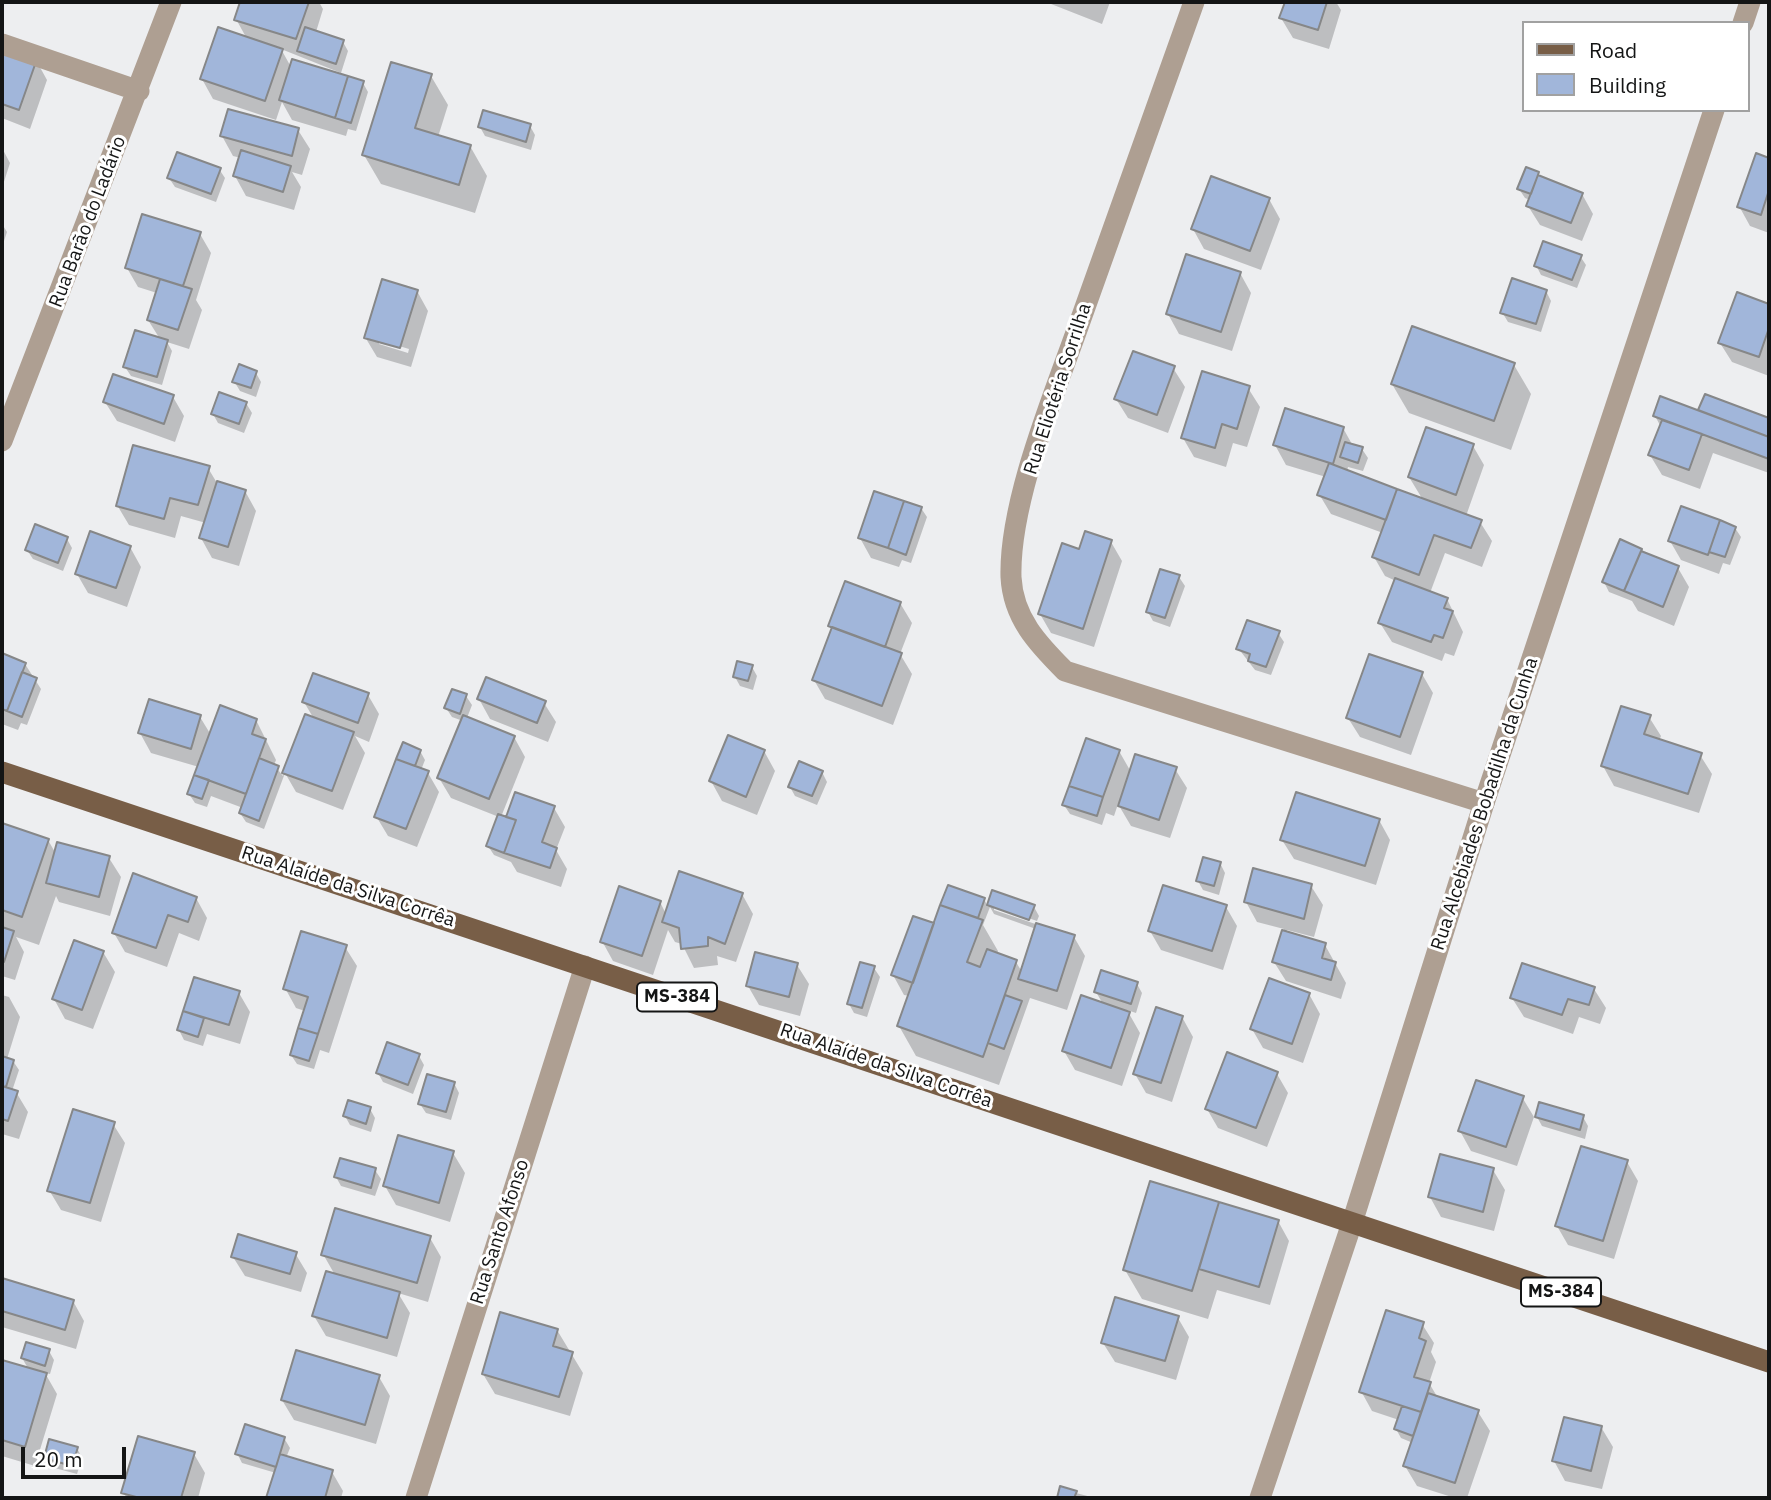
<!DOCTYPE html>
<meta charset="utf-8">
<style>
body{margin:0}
#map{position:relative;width:1771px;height:1500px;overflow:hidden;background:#edeef0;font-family:"IBM Plex Sans",sans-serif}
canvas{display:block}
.frame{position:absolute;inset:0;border:4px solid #141515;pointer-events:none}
.legend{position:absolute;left:1522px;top:21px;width:228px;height:91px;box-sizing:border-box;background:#fff;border:2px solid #a1a1a1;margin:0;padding:9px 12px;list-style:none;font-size:21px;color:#141515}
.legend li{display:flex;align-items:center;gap:14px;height:35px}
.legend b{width:35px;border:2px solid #a1a1a1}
.scale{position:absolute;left:21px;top:1447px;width:105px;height:32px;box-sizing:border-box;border:4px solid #141515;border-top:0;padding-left:9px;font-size:21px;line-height:24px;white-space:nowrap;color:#141515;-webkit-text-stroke:5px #fff;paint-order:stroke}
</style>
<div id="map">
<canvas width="1771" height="1500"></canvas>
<div class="frame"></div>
<ul class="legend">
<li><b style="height:9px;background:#785e47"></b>Road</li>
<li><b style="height:19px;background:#a1b6da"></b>Building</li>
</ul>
<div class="scale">20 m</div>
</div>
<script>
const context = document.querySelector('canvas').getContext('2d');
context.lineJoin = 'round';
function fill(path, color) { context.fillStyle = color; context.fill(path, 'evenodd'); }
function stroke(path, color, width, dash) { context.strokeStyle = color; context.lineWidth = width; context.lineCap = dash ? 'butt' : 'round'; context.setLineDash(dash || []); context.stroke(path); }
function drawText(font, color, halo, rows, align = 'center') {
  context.font = font + ' "IBM Plex Sans",sans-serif'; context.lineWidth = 6; context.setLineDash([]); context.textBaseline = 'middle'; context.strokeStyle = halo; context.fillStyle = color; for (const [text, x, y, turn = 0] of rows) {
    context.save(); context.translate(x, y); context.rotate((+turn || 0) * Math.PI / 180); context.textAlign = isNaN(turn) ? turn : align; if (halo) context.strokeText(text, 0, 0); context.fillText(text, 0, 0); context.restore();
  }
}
const shadow = new Path2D(`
 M 242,2 L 319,2 L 323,9 L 316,32 L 343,42 L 348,51 L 341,73 L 281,49 L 291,67 L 363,83 L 368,92 L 356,131 L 348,129 L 346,136 L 292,120 L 282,102 L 276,120 L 213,99 L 202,79 L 247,39 L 236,19 Z
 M 1046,2 L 1110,2 L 1102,24 Z
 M 1287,2 L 1336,2 L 1341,10 L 1329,49 L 1293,38 L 1281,18 Z
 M 2,48 L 36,60 L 47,80 L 30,129 L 2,118 Z
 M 431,76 L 448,105 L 438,137 L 470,146 L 487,176 L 475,213 L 381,184 L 364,155 Z
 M 530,126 L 535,135 L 531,150 L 485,136 L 480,127 Z
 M 298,130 L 310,149 L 302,175 L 292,172 L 301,187 L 294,210 L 246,196 L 235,176 L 241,158 L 233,156 L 222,136 Z
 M 2,148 L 10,163 L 2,188 Z
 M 1757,155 L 1769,160 L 1769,233 L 1750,226 L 1739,206 Z
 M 219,169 L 225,178 L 216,202 L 175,187 L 169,178 Z
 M 1538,174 L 1540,178 L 1582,194 L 1593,214 L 1582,241 L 1540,225 L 1528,206 L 1530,200 L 1525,198 L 1519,189 Z
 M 1269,199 L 1280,219 L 1261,270 L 1204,249 L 1193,229 Z
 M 2,224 L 7,232 L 2,247 Z
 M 200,234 L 211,253 L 196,300 L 202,310 L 189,349 L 167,342 L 172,351 L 162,385 L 131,376 L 125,367 L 160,339 L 148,320 L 157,293 L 138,287 L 127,268 Z
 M 1580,256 L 1586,265 L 1577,288 L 1541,275 L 1536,265 Z
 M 1240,273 L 1251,293 L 1232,351 L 1179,334 L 1168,314 Z
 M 417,291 L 428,311 L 411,367 L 377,357 L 365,337 ZM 379,340 L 409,349 L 408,353 L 379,344 Z
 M 1546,291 L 1551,301 L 1541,332 L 1508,322 L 1502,312 Z
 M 1738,294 L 1769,306 L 1769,376 L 1732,362 L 1720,343 Z
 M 1514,365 L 1531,394 L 1511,450 L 1409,413 L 1392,384 Z
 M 1173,368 L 1185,387 L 1168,433 L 1128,418 L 1116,399 Z
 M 256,373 L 261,382 L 256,397 L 240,391 L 234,381 Z
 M 1248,388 L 1260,407 L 1247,447 L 1233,443 L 1226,467 L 1194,457 L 1183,438 Z
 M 1706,396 L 1769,419 L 1769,473 L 1713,453 L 1700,489 L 1662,475 L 1650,455 L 1661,427 L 1655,416 L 1699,412 Z
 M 173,397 L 184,416 L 175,442 L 117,421 L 105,402 Z
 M 246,403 L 252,413 L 244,433 L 218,423 L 213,414 Z
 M 1343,428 L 1353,446 L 1362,449 L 1368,458 L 1363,471 L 1348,467 L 1347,472 L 1423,500 L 1409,477 L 1473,446 L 1484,465 L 1466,516 L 1480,522 L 1492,541 L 1482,567 L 1445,553 L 1430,593 L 1447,599 L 1463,632 L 1454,656 L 1445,653 L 1442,661 L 1392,642 L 1380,623 L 1396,581 L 1385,576 L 1374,557 L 1383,533 L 1331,514 L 1319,494 L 1326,477 L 1286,465 L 1275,445 Z
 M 208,468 L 217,483 L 245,491 L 256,511 L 239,566 L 212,558 L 201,538 L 206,523 L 181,516 L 175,538 L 129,525 L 117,505 Z
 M 921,508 L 927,517 L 911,563 L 902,560 L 899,567 L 871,558 L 860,538 Z
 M 1735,528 L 1741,537 L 1730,565 L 1723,563 L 1719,574 L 1681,560 L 1670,541 Z
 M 67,539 L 72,548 L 63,571 L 33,559 L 27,550 Z
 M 1111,542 L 1122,561 L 1094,647 L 1051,633 L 1040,614 L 1080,551 Z
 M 130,547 L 141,567 L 127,607 L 88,593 L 77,574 Z
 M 1678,568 L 1689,587 L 1674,626 L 1638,611 L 1632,601 L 1609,592 L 1604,582 Z
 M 1179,577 L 1185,586 L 1170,627 L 1153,621 L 1148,612 Z
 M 846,583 L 900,603 L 912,623 L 900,654 L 912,674 L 893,725 L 825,699 L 814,680 Z
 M 1278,633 L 1284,642 L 1271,675 L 1255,670 L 1238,648 Z
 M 2,655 L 25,664 L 41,689 L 27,725 L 21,723 L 18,730 L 2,724 Z
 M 752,667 L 757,676 L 753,690 L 740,686 L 735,677 Z
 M 1422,674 L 1433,693 L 1411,755 L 1360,737 L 1348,718 Z
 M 368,695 L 379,714 L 369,742 L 355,736 L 365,753 L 343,810 L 296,792 L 285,773 L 264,829 L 246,822 L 240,813 L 243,808 L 211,796 L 207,807 L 195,803 L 189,794 L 199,767 L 151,753 L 140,733 L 200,717 L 211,735 L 256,720 L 276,760 L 274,765 L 283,776 L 306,716 L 314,719 L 304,702 Z
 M 466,696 L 472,705 L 467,718 L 514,737 L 525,757 L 501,817 L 507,819 L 554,808 L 565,827 L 556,850 L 567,869 L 561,887 L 517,872 L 511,862 L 494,855 L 488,846 L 499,817 L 451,798 L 439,778 L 463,721 L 452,717 L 446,708 Z
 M 479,699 L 544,703 L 556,722 L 548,742 L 490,719 Z
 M 1649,717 L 1661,736 L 1659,741 L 1700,755 L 1712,774 L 1699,813 L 1614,786 L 1603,766 Z
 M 420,751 L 425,760 L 421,770 L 428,773 L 439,792 L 417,847 L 388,836 L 376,816 Z
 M 764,751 L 775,771 L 757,815 L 722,801 L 711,781 Z
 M 1119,751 L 1131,772 L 1175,769 L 1187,788 L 1170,838 L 1131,826 L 1118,804 L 1114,816 L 1106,813 L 1102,825 L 1070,814 L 1064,805 Z
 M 822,772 L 827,782 L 817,805 L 795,796 L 790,787 Z
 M 1379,820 L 1390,840 L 1376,885 L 1294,859 L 1282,840 Z
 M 2,825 L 48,840 L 56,854 L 109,858 L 121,877 L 110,916 L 59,902 L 56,896 L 39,945 L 16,937 L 24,952 L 15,980 L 2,976 Z
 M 1220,863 L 1225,873 L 1219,895 L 1203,890 L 1198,881 Z
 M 1311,886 L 1323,905 L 1314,937 L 1287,930 L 1286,933 L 1325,945 L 1346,983 L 1341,999 L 1286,981 L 1274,962 L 1284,929 L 1257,922 L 1246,902 Z
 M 993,892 L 1034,907 L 1039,916 L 1037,921 L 994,906 L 994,910 L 1074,937 L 1085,956 L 1067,1010 L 1030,998 L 999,1085 L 916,1056 L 899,1026 L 910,996 L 904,995 L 893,975 L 935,925 L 944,909 L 942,905 L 984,899 L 988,907 ZM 990,907 L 994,914 L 1036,929 L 1022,972 L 1016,962 L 997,955 L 998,951 L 983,925 Z
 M 742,894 L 753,914 L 736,962 L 717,956 L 718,965 L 694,968 L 682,944 L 675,942 L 668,930 L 653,975 L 613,961 L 602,941 L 660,902 L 666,914 Z
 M 196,898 L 207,918 L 199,941 L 179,933 L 167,967 L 125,952 L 114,933 Z
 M 1226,907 L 1237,926 L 1223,970 L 1161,950 L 1150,931 Z
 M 345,947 L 357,966 L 329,1053 L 320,1050 L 314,1069 L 297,1064 L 291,1055 L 305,1011 L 296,1008 L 285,988 Z
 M 103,952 L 115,972 L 93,1029 L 65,1019 L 54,999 Z
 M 797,965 L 809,984 L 800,1016 L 759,1005 L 748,986 Z
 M 874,968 L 880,977 L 867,1017 L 854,1013 L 849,1004 Z
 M 195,979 L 239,993 L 250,1012 L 240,1044 L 207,1034 L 203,1046 L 184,1040 L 179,1030 Z
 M 1137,984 L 1142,993 L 1136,1013 L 1127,1010 L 1140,1033 L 1122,1086 L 1075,1070 L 1064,1051 L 1103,1004 L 1096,992 Z
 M 1594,989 L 1606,1008 L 1600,1024 L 1579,1017 L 1573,1034 L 1524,1017 L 1512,998 Z
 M 1309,994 L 1320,1014 L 1303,1063 L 1263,1048 L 1252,1029 Z
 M 2,995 L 9,997 L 20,1017 L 7,1059 L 13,1061 L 19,1070 L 12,1091 L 16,1092 L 28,1112 L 19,1139 L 2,1134 Z
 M 1182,1017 L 1193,1037 L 1172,1102 L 1146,1093 L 1135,1074 Z
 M 419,1056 L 424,1065 L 413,1094 L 383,1082 L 378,1073 Z
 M 1277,1074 L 1288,1093 L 1267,1147 L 1218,1128 L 1207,1109 Z
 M 454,1083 L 459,1093 L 451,1120 L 426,1113 L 420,1104 Z
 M 1522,1097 L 1534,1117 L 1517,1166 L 1471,1151 L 1460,1131 Z
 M 370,1109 L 375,1118 L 371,1132 L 350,1125 L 345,1116 Z
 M 1537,1117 L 1583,1117 L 1588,1126 L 1585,1139 L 1542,1126 Z
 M 113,1124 L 125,1143 L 101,1222 L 61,1210 L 49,1190 Z
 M 453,1153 L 465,1173 L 450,1222 L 396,1205 L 385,1186 Z
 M 1627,1162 L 1638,1181 L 1614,1259 L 1568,1245 L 1557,1226 Z
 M 375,1170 L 381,1179 L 375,1196 L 341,1186 L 336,1177 Z
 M 1493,1170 L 1505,1190 L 1494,1231 L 1441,1217 L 1430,1197 Z
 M 1151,1183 L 1278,1221 L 1289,1241 L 1270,1305 L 1217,1290 L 1208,1319 L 1142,1299 L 1125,1270 Z
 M 430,1238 L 441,1257 L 428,1302 L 398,1293 L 410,1313 L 397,1357 L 326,1336 L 314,1316 L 335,1275 L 323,1254 Z
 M 295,1253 L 307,1273 L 301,1292 L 245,1276 L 233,1257 Z
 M 2,1280 L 73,1301 L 84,1321 L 76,1349 L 2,1327 Z
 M 1178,1318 L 1189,1337 L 1176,1380 L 1115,1362 L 1103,1343 Z
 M 1422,1324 L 1434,1343 L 1431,1352 L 1436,1362 L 1429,1383 L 1438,1398 L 1478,1412 L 1490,1431 L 1467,1498 L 1455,1498 L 1417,1486 L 1405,1466 L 1413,1443 L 1401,1438 L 1396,1429 L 1399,1420 L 1372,1411 L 1361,1391 Z
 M 557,1330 L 583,1373 L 570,1416 L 495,1394 L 483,1374 Z
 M 49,1351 L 54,1360 L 50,1374 L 45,1373 L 57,1394 L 35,1466 L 2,1456 L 2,1362 L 29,1370 L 22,1358 Z
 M 379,1377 L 390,1396 L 376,1444 L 294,1420 L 282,1400 Z
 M 1601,1427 L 1613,1447 L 1602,1489 L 1565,1481 L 1554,1461 Z
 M 284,1438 L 290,1448 L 286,1458 L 332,1472 L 343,1491 L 341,1498 L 268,1498 L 276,1473 L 242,1463 L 237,1453 Z
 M 77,1448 L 82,1458 L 77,1474 L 51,1467 L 45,1457 Z
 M 194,1454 L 205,1473 L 198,1498 L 127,1498 L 123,1492 Z
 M 1061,1489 L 1095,1498 L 1059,1498 Z`);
const building = new Path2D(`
 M 240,2 L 309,2 L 296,39 L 234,20 Z
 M 1285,2 L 1327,2 L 1318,30 L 1279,18 Z
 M 218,27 L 283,49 L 265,101 L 200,79 Z
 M 305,27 L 344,40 L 336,64 L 297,51 Z
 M 2,46 L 37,59 L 19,110 L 2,104 Z
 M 292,59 L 348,76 L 335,118 L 279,100 Z
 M 391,62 L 432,74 L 415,128 L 471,145 L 459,185 L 362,155 Z
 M 348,76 L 364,81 L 351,123 L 335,118 Z
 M 228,109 L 299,128 L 292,156 L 220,136 Z
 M 483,110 L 531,124 L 526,142 L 478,127 Z
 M 241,150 L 291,166 L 283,192 L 233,176 Z
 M 177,152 L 221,168 L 211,194 L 167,178 Z
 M 1756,153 L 1769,158 L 1769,190 L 1761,215 L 1737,207 Z
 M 1526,167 L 1539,172 L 1531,194 L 1517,189 Z
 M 1538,175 L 1583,193 L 1571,223 L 1526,206 Z
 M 1211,176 L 1270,198 L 1250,251 L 1191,229 Z
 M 142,214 L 201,232 L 183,286 L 125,268 Z
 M 1543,241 L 1582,255 L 1572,280 L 1534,266 Z
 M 1186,254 L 1241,272 L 1221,332 L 1166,314 Z
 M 1512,278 L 1547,290 L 1536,324 L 1500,313 Z
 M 160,279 L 192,289 L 178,330 L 147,320 Z
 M 382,279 L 418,290 L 400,348 L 364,338 Z
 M 1737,292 L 1769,304 L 1769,328 L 1759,357 L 1718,343 Z
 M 1412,326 L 1515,363 L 1494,421 L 1391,384 Z
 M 135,330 L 168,340 L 157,377 L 123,367 Z
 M 1133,351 L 1175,366 L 1157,415 L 1114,399 Z
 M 239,364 L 257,371 L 251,388 L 232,382 Z
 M 1202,371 L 1250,386 L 1237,429 L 1222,424 L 1215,448 L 1181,438 Z
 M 113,374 L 174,395 L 164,424 L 103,402 Z
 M 219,392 L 247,402 L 239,424 L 211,414 Z
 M 1705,394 L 1769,418 L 1769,437 L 1698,410 Z
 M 1660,396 L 1769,437 L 1769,459 L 1653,416 Z
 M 1285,408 L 1344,427 L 1333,464 L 1273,445 Z
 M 1662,420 L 1702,434 L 1689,470 L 1648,455 Z
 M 1426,427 L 1474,444 L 1456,495 L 1408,477 Z
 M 1345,442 L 1363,447 L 1358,463 L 1340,457 Z
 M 133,445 L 210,466 L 198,505 L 170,498 L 164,519 L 116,506 Z
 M 1329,463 L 1397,489 L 1386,520 L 1317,495 Z
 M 217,481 L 246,490 L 228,547 L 199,538 Z
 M 1397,489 L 1482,520 L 1471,548 L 1434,535 L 1419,575 L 1372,557 Z
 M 874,491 L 904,501 L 888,548 L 858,538 Z
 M 904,501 L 922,507 L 906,555 L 888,548 Z
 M 1681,506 L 1720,520 L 1708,555 L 1668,541 Z
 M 1720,520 L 1736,527 L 1725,557 L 1709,552 Z
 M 35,524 L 68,537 L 58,563 L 25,550 Z
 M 90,531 L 131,546 L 116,588 L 75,574 Z
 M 1085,531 L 1112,540 L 1083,629 L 1038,614 L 1062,543 L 1079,549 Z
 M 1620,539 L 1642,549 L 1624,591 L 1602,582 Z
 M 1641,551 L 1679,566 L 1663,607 L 1624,591 Z
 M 1160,569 L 1180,575 L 1165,618 L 1146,612 Z
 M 1395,578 L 1448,598 L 1444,608 L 1453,611 L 1443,638 L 1434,635 L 1431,642 L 1378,623 Z
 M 845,581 L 901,602 L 885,647 L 828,626 Z
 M 1247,620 L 1280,631 L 1266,667 L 1248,661 L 1250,654 L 1236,649 Z
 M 832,627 L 902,653 L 882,706 L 812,680 Z
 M 2,653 L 26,663 L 7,711 L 2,709 Z
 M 1369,654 L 1423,672 L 1400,737 L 1346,718 Z
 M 737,661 L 753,665 L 748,681 L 733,677 Z
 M 22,672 L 37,678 L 22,717 L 7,711 Z
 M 313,673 L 369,693 L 358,723 L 302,702 Z
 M 486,677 L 546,701 L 537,723 L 477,699 Z
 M 452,689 L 467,694 L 460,714 L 444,708 Z
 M 149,699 L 201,715 L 191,749 L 138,733 Z
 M 220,705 L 257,719 L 252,734 L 266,739 L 246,794 L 194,775 Z
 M 1621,706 L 1651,715 L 1644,734 L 1702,753 L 1688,794 L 1601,766 Z
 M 305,714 L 354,732 L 332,791 L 282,773 Z
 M 463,715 L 515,736 L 489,799 L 437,778 Z
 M 728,735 L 765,750 L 746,797 L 709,781 Z
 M 1086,738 L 1120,750 L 1103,797 L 1069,786 Z
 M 403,742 L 421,750 L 415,766 L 396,759 Z
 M 1135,754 L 1177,767 L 1159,820 L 1118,806 Z
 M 259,758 L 279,766 L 259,821 L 239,813 Z
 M 396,759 L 429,771 L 406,829 L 374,817 Z
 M 799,761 L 823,771 L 812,796 L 788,787 Z
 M 194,775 L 209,780 L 202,799 L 187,794 Z
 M 1069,786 L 1103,797 L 1097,816 L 1062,805 Z
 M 515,792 L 555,806 L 542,842 L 557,848 L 550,868 L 504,853 L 516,820 L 506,817 Z
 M 1296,792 L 1380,819 L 1365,866 L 1280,840 Z
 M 498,814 L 516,820 L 504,853 L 486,846 Z
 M 2,823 L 49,839 L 22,917 L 2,910 Z
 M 57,842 L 110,856 L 99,897 L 46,883 Z
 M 1203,857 L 1221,862 L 1214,886 L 1196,881 Z
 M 1253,868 L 1312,884 L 1304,919 L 1244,902 Z
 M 679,871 L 743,893 L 725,944 L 708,937 L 708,946 L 681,949 L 679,928 L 662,922 Z
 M 133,873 L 197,897 L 188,922 L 168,915 L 156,948 L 112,933 Z
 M 948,885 L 985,898 L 978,918 L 940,905 Z
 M 1163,885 L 1227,905 L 1212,951 L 1148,931 Z
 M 619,886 L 661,901 L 642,956 L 600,942 Z
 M 992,890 L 1035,905 L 1029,920 L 987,905 Z
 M 940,905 L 983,920 L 967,962 L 980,967 L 987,949 L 1017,960 L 983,1057 L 897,1026 Z
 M 913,916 L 934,923 L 913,983 L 891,975 Z
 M 1036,923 L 1075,935 L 1057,991 L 1018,979 Z
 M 2,927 L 14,931 L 4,962 L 2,961 Z
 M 1282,930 L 1326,943 L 1322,958 L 1336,962 L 1331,980 L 1272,962 Z
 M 301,931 L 347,945 L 318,1034 L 298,1028 L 308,997 L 283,989 Z
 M 74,940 L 104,951 L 82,1010 L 52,999 Z
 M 755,952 L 798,963 L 789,997 L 746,986 Z
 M 860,962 L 875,966 L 862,1008 L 847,1004 Z
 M 1522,963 L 1595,987 L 1589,1005 L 1568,999 L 1562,1015 L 1510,998 Z
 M 1101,970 L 1138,982 L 1131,1004 L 1094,992 Z
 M 194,977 L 240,991 L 229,1025 L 183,1011 Z
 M 1269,978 L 1310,993 L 1292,1044 L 1250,1029 Z
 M 1005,995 L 1022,1001 L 1004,1049 L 988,1043 Z
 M 1081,995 L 1130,1012 L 1111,1068 L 1062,1051 Z
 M 1156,1007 L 1183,1016 L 1161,1083 L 1133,1074 Z
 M 183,1011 L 204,1018 L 198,1037 L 177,1030 Z
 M 298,1028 L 318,1034 L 309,1061 L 290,1055 Z
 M 387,1042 L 420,1054 L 408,1085 L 376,1073 Z
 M 1227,1052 L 1278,1072 L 1256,1128 L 1205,1109 Z
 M 2,1056 L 14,1060 L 6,1087 L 2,1086 Z
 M 427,1074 L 455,1082 L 446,1112 L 418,1104 Z
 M 1476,1080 L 1524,1096 L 1506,1147 L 1458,1131 Z
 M 2,1086 L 18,1091 L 8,1121 L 2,1119 Z
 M 348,1100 L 371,1107 L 366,1124 L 343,1116 Z
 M 1539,1102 L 1584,1115 L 1580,1130 L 1535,1117 Z
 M 73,1109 L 115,1122 L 90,1203 L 47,1191 Z
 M 398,1135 L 454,1151 L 439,1203 L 383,1186 Z
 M 1581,1146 L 1628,1160 L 1603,1241 L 1555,1226 Z
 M 1440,1154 L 1494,1168 L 1483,1212 L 1428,1197 Z
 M 340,1158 L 376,1168 L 371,1188 L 334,1177 Z
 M 1150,1181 L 1219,1202 L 1192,1291 L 1123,1270 Z
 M 1219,1202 L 1279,1220 L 1259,1287 L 1199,1269 Z
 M 335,1208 L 431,1236 L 417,1283 L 321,1255 Z
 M 238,1234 L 297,1252 L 290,1274 L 231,1257 Z
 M 326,1271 L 400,1292 L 387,1338 L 312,1316 Z
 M 2,1278 L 74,1300 L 65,1330 L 2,1311 Z
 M 1115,1297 L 1179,1316 L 1165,1361 L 1101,1343 Z
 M 1386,1310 L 1424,1322 L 1419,1338 L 1426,1341 L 1414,1377 L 1431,1382 L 1421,1412 L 1359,1392 Z
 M 500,1312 L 558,1329 L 553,1346 L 573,1352 L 559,1397 L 482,1374 Z
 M 26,1342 L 50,1349 L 45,1366 L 21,1358 Z
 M 296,1350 L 380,1375 L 365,1425 L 281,1400 Z
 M 2,1360 L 47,1373 L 25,1447 L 2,1440 Z
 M 1428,1393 L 1479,1410 L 1455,1483 L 1403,1466 Z
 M 1402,1406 L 1421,1412 L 1413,1436 L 1394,1429 Z
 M 1564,1417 L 1602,1426 L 1591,1471 L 1552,1461 Z
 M 245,1424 L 285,1437 L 276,1467 L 235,1454 Z
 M 138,1436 L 195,1452 L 181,1498 L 140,1498 L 121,1493 Z
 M 49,1439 L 78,1447 L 72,1466 L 44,1458 Z
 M 280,1454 L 333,1470 L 325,1498 L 266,1498 Z
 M 1060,1486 L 1077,1491 L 1074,1498 L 1057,1498 Z`);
const minor = new Path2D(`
 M 1194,2 C 1156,110 1117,218 1078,327 C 1053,397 1009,503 1011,577 C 1013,618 1038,644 1065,671 L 1484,803
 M 2,44 L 139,91
 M 2,441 L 171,2
 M 416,1498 L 585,966`);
const tertiary = new Path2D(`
 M 1743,23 L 1750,2
 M 1260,1498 L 1352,1223 L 1484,803 L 1714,110`);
const primary = new Path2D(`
 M 2,772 L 1769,1362`);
const shields = [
 [677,997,80],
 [1561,1292,80]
];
const shieldNames = [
 ["MS-384",677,997],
 ["MS-384",1561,1292]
];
const streetNames = [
 ["Rua Barão do Ladário",88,222,-69],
 ["Rua Eliotéria Sorrilha",1058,389,-72],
 ["Rua Alcebiades Bobadilha da Cunha",1485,804,-72],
 ["Rua Alaíde da Silva Corrêa",348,887,18],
 ["Rua Alaíde da Silva Corrêa",886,1066,19],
 ["Rua Santo Afonso",500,1232,-72]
];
fill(shadow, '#0003');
fill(building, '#a1b6da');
stroke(building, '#868788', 2);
stroke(minor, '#ae9f92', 21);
stroke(tertiary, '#ae9f92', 21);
stroke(primary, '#785e47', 21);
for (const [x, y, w] of shields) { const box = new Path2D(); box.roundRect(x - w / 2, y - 14.5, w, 29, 5); context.fillStyle = '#fff'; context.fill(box); stroke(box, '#141515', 2); }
drawText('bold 18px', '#141515', null, shieldNames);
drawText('19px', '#141515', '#fff', streetNames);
</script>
